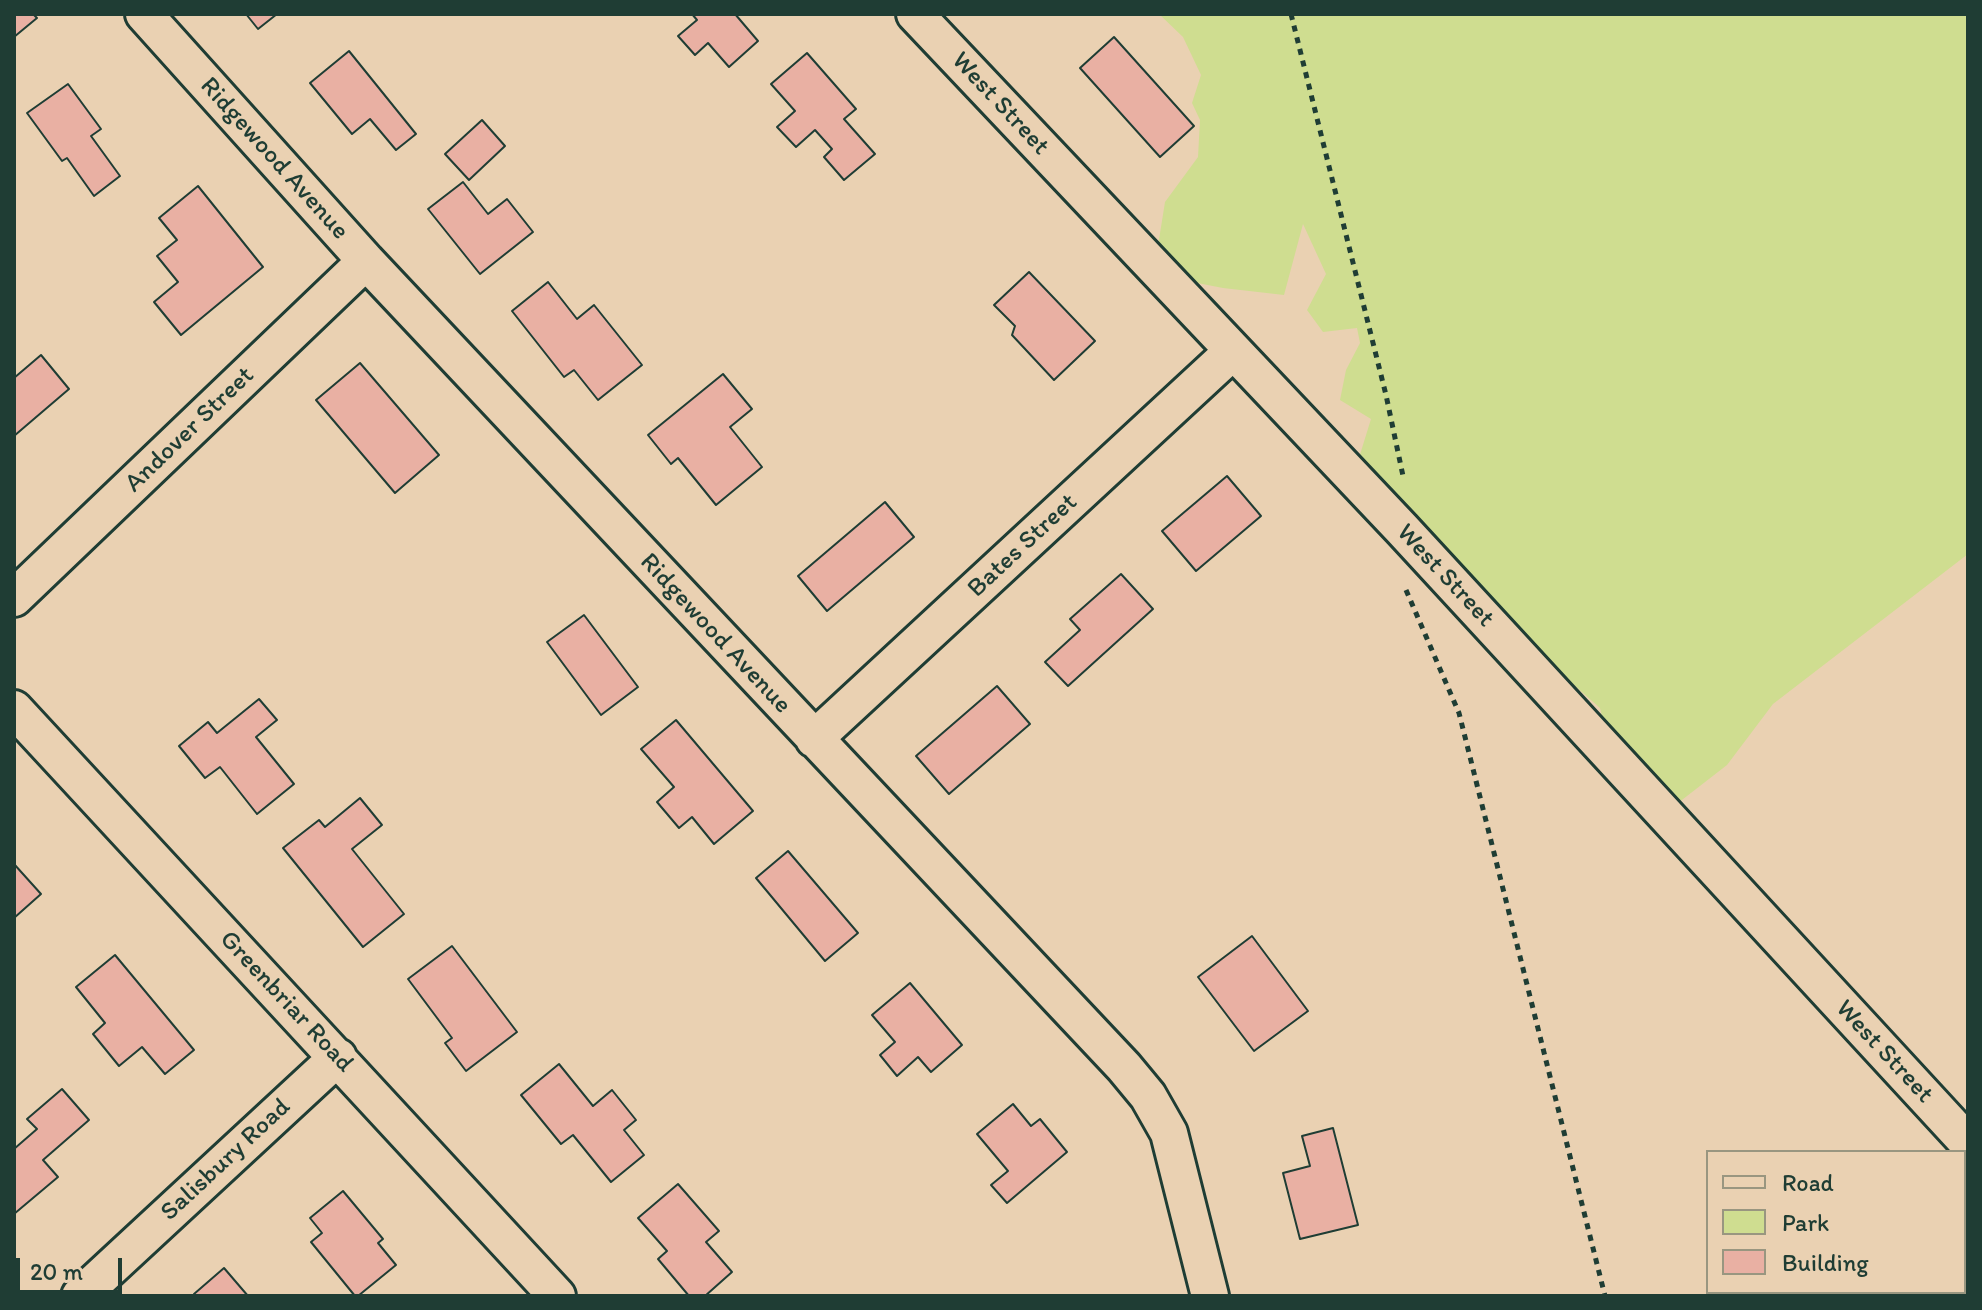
<!DOCTYPE html>
<style>
body{margin:0}
#map{position:relative;width:1982px;height:1310px;overflow:hidden;background:#ead1b2;font-family:Itim,sans-serif}
canvas{display:block}
.frame{position:absolute;inset:0;border:16px solid #1f3d34;pointer-events:none}
.legend{position:absolute;left:1706px;top:1150px;width:260px;height:144px;box-sizing:border-box;background:#ead1b2;border:2px solid #999680;margin:0;padding:10px 14px;list-style:none;font-size:24px;color:#1f3d34}
.legend li{display:flex;align-items:center;gap:16px;height:40px}
.legend b{width:40px;border:2px solid #999680}
.scale{position:absolute;left:16px;top:1258px;width:106px;height:36px;box-sizing:border-box;border:4px solid #1f3d34;border-top:0;padding-left:10px;font-size:24px;line-height:28px;white-space:nowrap;color:#1f3d34;-webkit-text-stroke:6px #ead1b2;paint-order:stroke}
</style>
<div id="map">
<canvas width="1982" height="1310"></canvas>
<div class="frame"></div>
<ul class="legend">
<li><b style="height:10px;background:#ead1b2"></b>Road</li>
<li><b style="height:22px;background:#cfdd90"></b>Park</li>
<li><b style="height:22px;background:#e9b0a3"></b>Building</li>
</ul>
<div class="scale">20 m</div>
</div>
<script>
const context = document.querySelector('canvas').getContext('2d');
context.lineJoin = 'round';
function fill(path, color) { context.fillStyle = color; context.fill(path, 'evenodd'); }
function stroke(path, color, width, dash) { context.strokeStyle = color; context.lineWidth = width; context.lineCap = dash ? 'butt' : 'round'; context.setLineDash(dash || []); context.stroke(path); }
function drawText(font, color, halo, rows, align = 'center') {
  context.font = font + ' Itim,sans-serif'; context.lineWidth = 7; context.setLineDash([]); context.textBaseline = 'middle'; context.strokeStyle = halo; context.fillStyle = color; for (const [text, x, y, turn = 0] of rows) {
    context.save(); context.translate(x, y); context.rotate((+turn || 0) * Math.PI / 180); context.textAlign = isNaN(turn) ? turn : align; if (halo) context.strokeText(text, 0, 0); context.fillText(text, 0, 0); context.restore();
  }
}
const green = new Path2D(`
 M 1159,14 L 1968,14 L 1968,554 L 1773,704 L 1727,765 L 1678,803 L 1607,738 L 1600,708 L 1498,618 L 1358,461 L 1371,419 L 1340,400 L 1346,370 L 1360,343 L 1357,328 L 1323,332 L 1307,310 L 1326,274 L 1303,224 L 1284,295 L 1223,288 L 1182,280 L 1157,252 L 1165,202 L 1198,157 L 1200,120 L 1192,103 L 1201,75 L 1183,37 Z`);
const building = new Path2D(`
 M 14,14 L 33,14 L 37,18 L 14,37 Z
 M 246,14 L 277,14 L 258,29 Z
 M 692,14 L 735,14 L 758,41 L 729,67 L 708,43 L 695,55 L 678,36 L 697,20 Z
 M 1114,37 L 1194,126 L 1160,157 L 1080,68 Z
 M 349,51 L 416,134 L 396,150 L 370,119 L 352,134 L 310,83 Z
 M 807,53 L 856,109 L 844,119 L 875,154 L 844,180 L 824,157 L 832,149 L 815,130 L 796,147 L 777,127 L 795,111 L 771,84 Z
 M 68,84 L 101,129 L 91,136 L 120,176 L 94,196 L 67,158 L 62,161 L 27,113 Z
 M 482,120 L 505,146 L 469,180 L 445,154 Z
 M 463,182 L 488,214 L 507,199 L 533,232 L 480,274 L 428,209 Z
 M 198,186 L 263,267 L 181,335 L 154,302 L 178,282 L 157,256 L 177,240 L 159,218 Z
 M 1029,272 L 1095,341 L 1054,380 L 1012,335 L 1015,326 L 994,305 Z
 M 548,282 L 577,319 L 594,305 L 642,365 L 598,400 L 574,370 L 564,377 L 512,311 Z
 M 41,355 L 69,389 L 14,436 L 14,378 Z
 M 360,363 L 439,455 L 395,493 L 316,400 Z
 M 723,374 L 752,409 L 730,427 L 762,467 L 716,505 L 678,458 L 671,464 L 648,435 Z
 M 1227,476 L 1261,516 L 1196,571 L 1162,531 Z
 M 885,502 L 914,537 L 827,611 L 798,576 Z
 M 1121,574 L 1153,609 L 1068,686 L 1045,662 L 1080,630 L 1070,619 Z
 M 584,615 L 638,687 L 601,715 L 547,642 Z
 M 997,686 L 1030,724 L 949,794 L 916,756 Z
 M 259,699 L 277,720 L 256,737 L 294,784 L 257,814 L 220,767 L 205,778 L 179,746 L 208,722 L 217,733 Z
 M 676,720 L 753,811 L 714,844 L 692,817 L 679,828 L 657,802 L 674,787 L 641,749 Z
 M 360,798 L 382,825 L 352,849 L 404,914 L 363,947 L 283,848 L 319,820 L 325,827 Z
 M 788,851 L 858,933 L 825,961 L 756,878 Z
 M 14,864 L 41,894 L 14,918 Z
 M 1252,936 L 1308,1011 L 1254,1051 L 1198,977 Z
 M 452,946 L 517,1032 L 466,1071 L 445,1043 L 452,1038 L 408,979 Z
 M 115,955 L 194,1050 L 165,1074 L 142,1047 L 119,1066 L 93,1034 L 105,1023 L 76,987 Z
 M 910,983 L 962,1045 L 931,1072 L 918,1057 L 897,1076 L 880,1055 L 895,1042 L 872,1015 Z
 M 559,1064 L 593,1106 L 612,1090 L 636,1120 L 624,1130 L 644,1155 L 611,1182 L 573,1135 L 561,1144 L 521,1095 Z
 M 62,1089 L 89,1120 L 43,1160 L 58,1177 L 14,1214 L 14,1149 L 37,1129 L 27,1119 Z
 M 1013,1104 L 1031,1126 L 1040,1119 L 1067,1152 L 1007,1203 L 991,1185 L 1008,1171 L 977,1134 Z
 M 1333,1128 L 1358,1225 L 1300,1239 L 1283,1173 L 1310,1166 L 1302,1136 Z
 M 678,1184 L 719,1231 L 706,1242 L 732,1272 L 705,1296 L 689,1296 L 658,1259 L 667,1251 L 638,1218 Z
 M 343,1191 L 383,1239 L 378,1243 L 396,1265 L 358,1296 L 355,1296 L 311,1242 L 322,1233 L 310,1218 Z
 M 224,1268 L 248,1296 L 196,1296 L 194,1294 Z`);
const path = new Path2D(`
 M 1291,14 L 1386,395 L 1403,476
 M 1406,590 L 1459,713 L 1605,1296`);
const minor = new Path2D(`
 M 144,14 L 366,261 L 1124,1067 L 1148,1096 L 1169,1133 L 1210,1296
 M 915,14 L 1402,529 L 1968,1143
 M 14,598 L 366,261
 M 14,709 L 557,1296
 M 814,739 L 1232,352
 M 80,1296 L 338,1057`);
const streetNames = [
 ["West Street",1000,104,47],
 ["Ridgewood Avenue",274,159,48],
 ["Andover Street",190,430,-44],
 ["Bates Street",1023,546,-43],
 ["West Street",1445,576,47],
 ["Ridgewood Avenue",715,634,47],
 ["Greenbriar Road",286,1002,47],
 ["West Street",1884,1052,47],
 ["Salisbury Road",226,1160,-43]
];
fill(green, '#cfdd90');
fill(building, '#e9b0a3');
stroke(building, '#1f3d34', 2);
stroke(minor, '#1f3d34', 42);
stroke(path, '#1f3d34', 5, [6, 6]);
stroke(minor, '#ead1b2', 36);
drawText('26px', '#1f3d34', '#ead1b2', streetNames);
</script>
